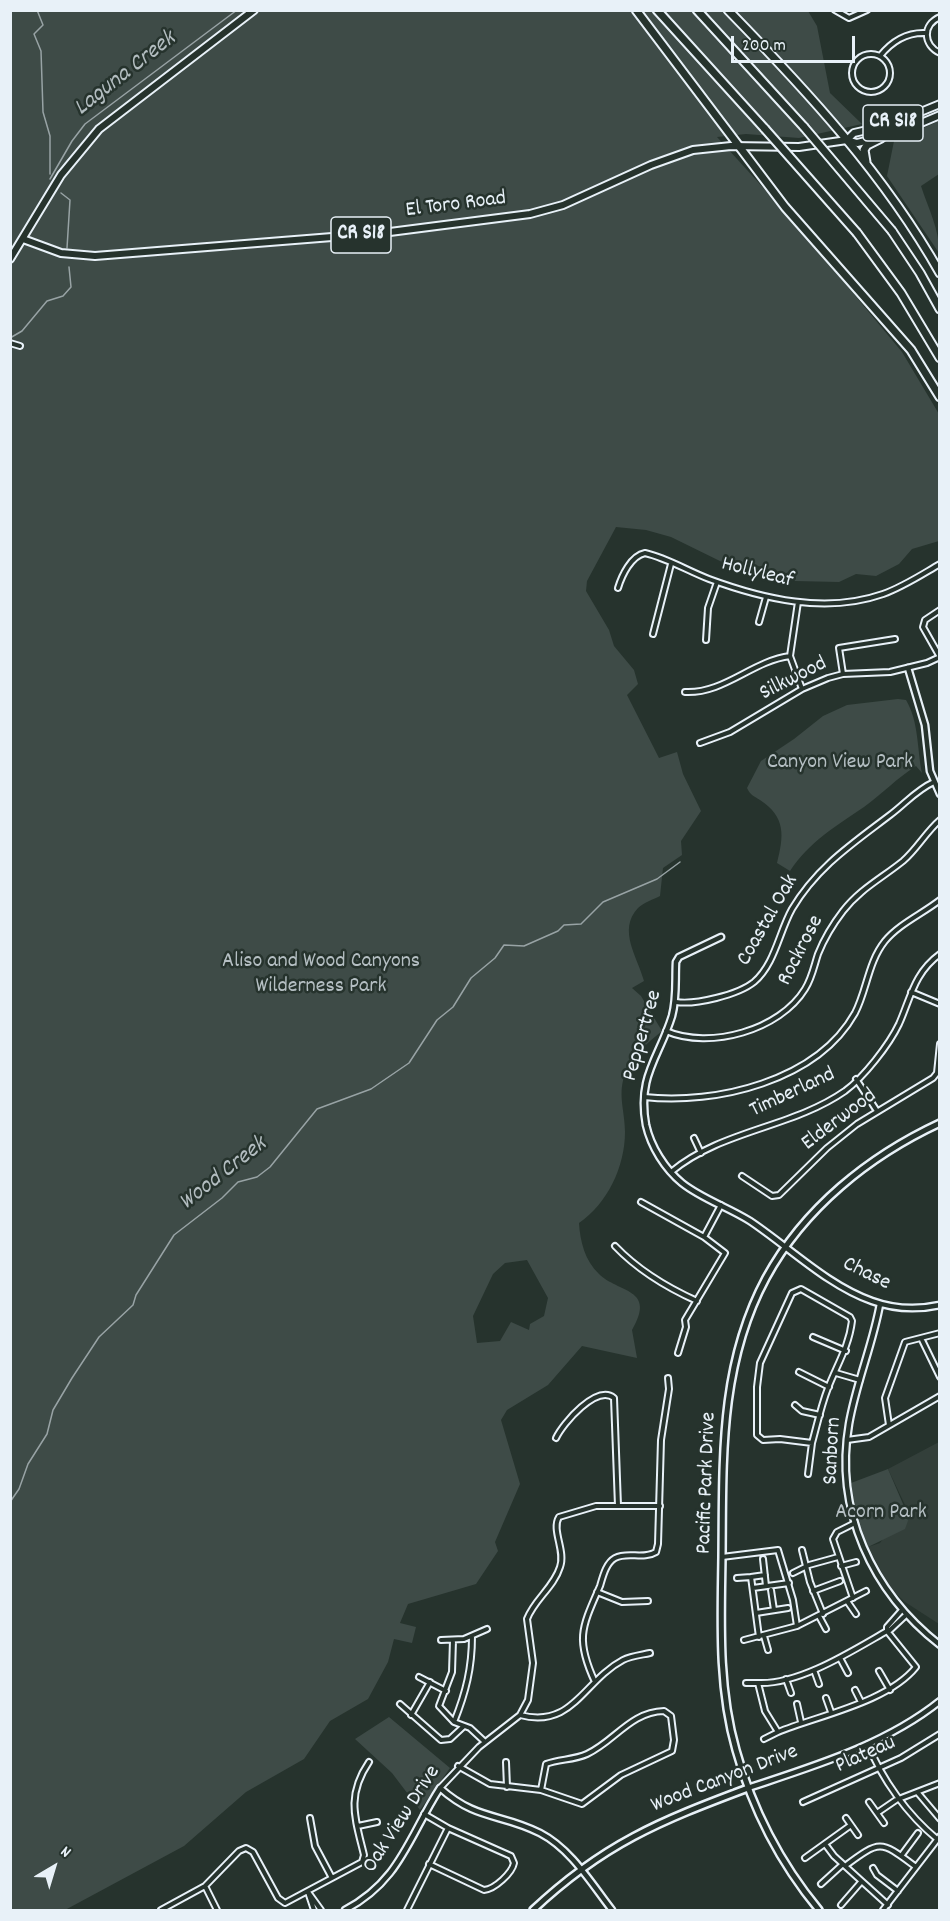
<!DOCTYPE html>
<style>
body{margin:0}
#map{position:relative;width:950px;height:1921px;overflow:hidden;background:#26332d;font-family:Dekko,sans-serif}
canvas{display:block}
.frame{position:absolute;inset:0;border:12px solid #e8f1f8;pointer-events:none}
.north{position:absolute;left:24px;top:1837px;width:60px;height:60px;-webkit-text-stroke:4px #26332d;paint-order:stroke;rotate:38deg;font-size:16px;font-weight:700;line-height:24px;text-align:center;color:#e8f1f8}
.north::after{content:'';display:block;margin:auto;width:21px;height:27px;background:#e8f1f8;clip-path:polygon(50% 0,100% 100%,50% 72%,0 100%)}
.scale{position:absolute;left:731px;top:36px;width:124px;height:27px;box-sizing:border-box;border:3px solid #e8f1f8;border-top:0;padding-left:8px;font-size:18px;line-height:21px;white-space:nowrap;color:#e8f1f8;-webkit-text-stroke:4px #26332d;paint-order:stroke}
</style>
<div id="map">
<canvas width="950" height="1921"></canvas>
<div class="frame"></div>
<div class="north">N</div>
<div class="scale">200 m</div>
</div>
<script>
const context = document.querySelector('canvas').getContext('2d');
context.lineJoin = 'round';
function fill(path, color) { context.fillStyle = color; context.fill(path, 'evenodd'); }
function stroke(path, color, width, dash) { context.strokeStyle = color; context.lineWidth = width; context.lineCap = dash ? 'butt' : 'round'; context.setLineDash(dash || []); context.stroke(path); }
function drawText(font, color, halo, rows, align = 'center') {
  context.font = font + ' Dekko,sans-serif'; context.lineWidth = 5; context.setLineDash([]); context.textBaseline = 'middle'; context.strokeStyle = halo; context.fillStyle = color; for (const [text, x, y, turn = 0] of rows) {
    context.save(); context.translate(x, y); context.rotate((+turn || 0) * Math.PI / 180); context.textAlign = isNaN(turn) ? turn : align; if (halo) context.strokeText(text, 0, 0); context.fillText(text, 0, 0); context.restore();
  }
}
const built = new Path2D(`
 M 939,1442 L 939,1624 L 905,1602 L 890,1588 L 868,1547 L 880,1543 L 906,1507 L 888,1469 Z`);
const green = new Path2D(`
 M 11,11 L 808,11 L 817,26 L 830,93 L 862,124 L 799,138 L 746,134 L 717,137 L 789,216 L 902,352 L 936,409 L 940,416 L 939,541 L 912,549 L 899,564 L 876,576 L 856,574 L 839,582 L 795,581 L 788,573 L 783,574 L 752,564 L 748,567 L 724,563 L 671,537 L 646,530 L 616,527 L 587,581 L 586,591 L 609,630 L 614,646 L 634,670 L 638,684 L 627,695 L 659,758 L 677,752 L 683,774 L 701,811 L 681,841 L 682,855 L 663,868 L 660,896 C 654,899 643,903 638,908 C 617,930 638,958 644,981 L 632,988 L 641,996 L 662,1031 C 646,1044 631,1057 624,1077 C 618,1096 625,1112 625,1132 C 625,1167 607,1204 579,1223 C 580,1241 585,1261 599,1274 C 618,1293 657,1288 632,1330 L 637,1358 L 582,1346 L 548,1385 L 507,1410 L 501,1420 L 520,1484 L 495,1542 L 498,1551 L 476,1584 L 408,1604 L 400,1623 L 416,1627 L 412,1643 L 394,1639 L 388,1662 L 368,1699 L 330,1721 L 304,1759 L 246,1792 L 184,1846 L 65,1910 L 11,1910 ZM 527,1260 L 548,1298 L 544,1316 L 530,1324 L 529,1330 L 511,1322 L 500,1341 L 477,1343 L 473,1316 L 493,1274 L 505,1263 Z
 M 939,121 L 939,174 L 921,186 C 928,208 940,230 939,253 L 887,176 L 894,141 Z
 M 898,699 L 906,700 C 919,722 917,749 922,773 L 916,766 C 897,778 882,794 864,807 C 836,826 809,842 790,871 L 777,863 C 784,836 786,817 760,800 C 754,796 751,796 747,788 L 761,761 L 794,739 L 823,716 L 847,705 Z
 M 888,1469 L 909,1518 L 905,1529 L 868,1547 L 857,1518 L 851,1483 Z
 M 389,1717 L 450,1768 L 420,1810 L 392,1773 L 355,1739 Z`);
const stream = new Path2D(`
 M 37,10 L 43,25 L 34,34 L 41,51 L 43,112 L 50,136 L 50,174
 M 50,179 L 72,141 L 85,124 L 237,10
 M 61,193 L 70,200 L 67,248
 M 10,338 L 22,331 L 47,301 L 63,296 L 71,287 L 69,267
 M 10,1502 L 19,1489 L 28,1464 L 47,1434 L 53,1410 L 72,1378 L 99,1337 L 133,1305 L 136,1295 L 174,1235 L 222,1198 L 238,1182 L 257,1177 L 270,1167 L 317,1109 L 371,1089 L 409,1063 L 437,1020 L 453,1007 L 471,978 L 495,958 L 504,945 L 524,946 L 558,931 L 564,925 L 581,924 L 603,902 L 657,879 L 680,862`);
const minor = new Path2D(`
 M 835,10 L 849,18 L 867,10
 M 940,17 C 922,25 923,45 940,53
 M852 73a19 19 0 1 1 38 0a19 19 0 1 1-38 0Z
 M 880,56 C 892,41 907,32 926,33
 M 10,343 L 20,346
 M 618,588 C 622,575 631,556 645,553 C 667,558 688,571 709,579 C 763,599 826,614 883,594 C 903,587 921,575 940,564
 M 798,602 L 790,656 L 802,689
 M 940,610 L 925,620 L 923,627 L 940,657
 M 759,622 L 766,597
 M 653,634 L 671,564
 M 706,640 L 708,608 L 717,582
 M 843,674 L 839,648 L 895,639
 M 685,692 C 724,694 752,661 790,656
 M 700,743 L 730,732 L 802,689 L 828,678 L 843,674 L 890,672 L 927,663 L 940,657
 M 911,992 L 940,1004
 M 676,1002 C 695,1005 738,995 754,982 C 775,964 779,932 792,909 C 817,867 852,844 890,815 C 905,804 916,790 934,782
 M 666,1031 C 710,1050 780,1030 805,989 C 812,978 814,966 818,954 C 824,939 833,924 843,911 C 860,889 882,878 903,861 C 917,849 926,832 940,820
 M 856,1079 L 877,1111
 M 644,1097 C 716,1105 817,1081 855,1013 C 867,990 868,962 885,941 C 899,924 922,914 940,900
 M 694,1138 L 701,1153
 M 671,1172 C 721,1130 792,1128 845,1091 C 864,1077 889,1045 899,1024 C 911,997 914,973 940,954
 M 742,1176 L 772,1196 L 779,1195 L 827,1148 L 857,1124 L 933,1078 L 937,1073 L 940,1044
 M 641,1202 L 704,1237 L 725,1253 L 685,1320 L 686,1327 L 678,1353
 M 704,1237 L 721,1205
 M 615,1246 C 637,1269 668,1288 697,1301
 M 801,1289 L 850,1317 L 852,1321 C 849,1346 837,1365 828,1388 C 821,1406 817,1425 812,1443 L 780,1439 L 763,1440 L 757,1435 L 757,1387 L 760,1363 L 792,1293 Z
 M 813,1337 L 846,1351
 M 922,1340 L 940,1377
 M 799,1372 L 829,1387
 M 836,1373 L 860,1380
 M 795,1405 L 802,1411 L 820,1415
 M 889,1425 L 885,1398 L 905,1342 L 940,1333
 M 556,1438 C 563,1423 597,1384 614,1398 L 618,1506
 M 847,1440 L 869,1437 L 940,1396
 M 808,1474 L 812,1443
 M 802,1550 L 810,1582 L 823,1614
 M 722,1557 L 778,1550 L 793,1600 L 797,1626
 M 763,1559 L 766,1586
 M 841,1566 L 856,1562
 M 793,1573 L 809,1565 L 838,1557
 M 751,1577 L 765,1575
 M 737,1578 L 751,1577 L 759,1637
 M 753,1588 L 789,1583
 M 771,1590 L 774,1610
 M 813,1591 L 840,1581
 M 597,1592 L 622,1602 L 648,1601
 M 853,1598 L 833,1539 L 837,1532 L 855,1523
 M 847,1601 L 856,1614
 M 902,1610 L 887,1627 L 887,1631 L 916,1667 C 888,1702 820,1715 778,1732 L 765,1711 L 758,1683 C 799,1685 852,1651 887,1631 L 890,1630 L 906,1615
 M 756,1613 L 788,1608
 M 819,1616 L 826,1629
 M 764,1636 L 768,1650
 M 441,1640 L 464,1639 L 487,1629
 M 453,1640 L 452,1672 L 439,1706 L 454,1722 L 470,1728 L 485,1742
 M 744,1640 L 797,1626 L 866,1591
 M 840,1658 L 848,1673
 M 814,1670 L 819,1684
 M 879,1671 L 890,1690
 M 419,1677 L 446,1691
 M 786,1679 L 791,1693
 M 595,1682 C 575,1639 582,1627 600,1586 C 603,1576 606,1563 615,1558 C 628,1551 643,1560 656,1552 L 658,1544 L 661,1440 L 669,1389 L 668,1378
 M 746,1683 L 758,1683
 M 855,1690 L 861,1702
 M 826,1698 L 831,1712
 M 400,1704 L 441,1740 L 450,1739 L 464,1726
 M 797,1704 L 801,1722
 M 411,1715 L 430,1682
 M 520,1715 C 573,1729 583,1681 623,1660 C 631,1656 641,1655 650,1653
 M 454,1722 C 466,1692 472,1668 472,1636
 M 764,1739 L 778,1732
 M 868,1744 C 882,1780 908,1815 937,1839
 M 506,1762 L 507,1787
 M 458,1766 L 490,1784 L 541,1790 L 582,1804 L 621,1775 L 672,1751 L 674,1740 L 671,1716 L 664,1711 C 630,1712 615,1741 587,1754 C 574,1760 559,1759 546,1764 L 541,1790
 M 440,1788 L 479,1747 L 520,1715 L 528,1700 L 533,1663 L 527,1619 C 534,1600 554,1587 560,1567 C 566,1551 551,1530 559,1517 L 596,1506 L 660,1506
 M 918,1793 L 940,1819
 M 803,1802 L 901,1758 L 940,1734
 M 869,1802 L 884,1823
 M 877,1813 L 896,1800 L 940,1783
 M 424,1814 L 448,1828 L 511,1856 L 514,1863 C 512,1873 495,1889 484,1890 L 429,1864
 M 310,1818 L 315,1846 L 332,1878
 M 846,1818 L 858,1835
 M 358,1826 L 377,1822
 M 825,1844 L 834,1856 L 888,1905
 M 901,1856 L 918,1833
 M 805,1858 L 851,1825
 M 845,1866 C 881,1839 881,1841 916,1867
 M 873,1868 L 877,1875 L 898,1891
 M 821,1884 L 843,1864
 M 205,1886 L 217,1910
 M 308,1892 L 321,1910
 M 308,1892 L 314,1910
 M 841,1905 L 861,1882
 M 161,1910 L 205,1886 L 239,1851 L 246,1848 L 253,1852 L 278,1898 L 285,1903 L 362,1862 L 364,1855 C 355,1818 346,1796 369,1762
 M 407,1910 L 448,1828
 M 883,1910 L 940,1836`);
const tertiary = new Path2D(`
 M 908,668 L 925,725 L 930,771 L 940,794
 M 721,937 L 679,957 L 676,962 C 675,981 677,998 672,1016 C 659,1058 637,1076 646,1125 C 651,1147 665,1169 682,1183 C 702,1199 728,1207 750,1221 C 789,1247 827,1285 872,1301 C 894,1309 917,1310 940,1305
 M 880,1304 C 873,1344 856,1383 849,1424 C 834,1510 872,1592 940,1645
 M 748,1788 C 814,1766 885,1745 940,1701
 M 345,1910 C 400,1881 408,1838 440,1788 C 477,1821 501,1813 540,1833 C 571,1849 591,1883 612,1910`);
const secondary = new Path2D(`
 M 533,1910 C 603,1844 660,1821 748,1788
 M 819,1910 C 781,1864 752,1808 736,1750 C 718,1687 721,1622 722,1557 C 723,1460 719,1365 766,1278 C 804,1208 869,1156 940,1123`);
const primary = new Path2D(`
 M 847,140 L 854,133 L 889,125 L 940,104
 M 23,239 L 61,253 L 95,256 L 382,233 L 530,214 L 563,205 L 651,165 L 693,150 L 731,146 L 799,147 L 847,140 L 857,143 L 895,134 L 940,115
 M 10,259 L 61,175 L 99,129 L 254,10`);
const motorway = new Path2D(`
 M 636,10 L 785,207 L 911,350 L 940,397
 M 657,10 L 765,129
 M 697,10 L 804,127
 M 728,10 C 807,91 884,174 940,273
 M 866,162 L 864,150 L 867,145 L 881,138
 M 892,231 L 920,273 L 940,309
 M 857,233 L 901,293 L 940,358`);
const motorwayBridge = new Path2D(`
 M 804,127 L 892,231
 M 765,129 L 857,233`);
const shields = [
 [893,123,60],
 [361,235,60]
];
const shieldNames = [
 ["CR S18",893,123],
 ["CR S18",361,235]
];
const streetNames = [
 ["El Toro Road",456,206,-7],
 ["Hollyleaf",757,574,14],
 ["Silkwood",794,680,-27],
 ["Coastal Oak",769,921,-60],
 ["Rockrose",802,951,-63],
 ["Peppertree",644,1036,-74],
 ["Timberland",793,1094,-25],
 ["Elderwood",840,1121,-37],
 ["Chase",866,1275,26],
 ["Sanborn",834,1451,-87],
 ["Pacific Park Drive",708,1483,-88],
 ["Plateau",866,1756,-24],
 ["Wood Canyon Drive",725,1780,-21],
 ["Oak View Drive",403,1820,-57]
];
const parkNames = [
 ["Canyon View Park",840,764],
 ["Aliso and Wood Canyons",321,963],
 ["Wilderness Park",321,988],
 ["Acorn Park",881,1514]
];
const waterNames = [
 ["Laguna Creek",126,75,-38],
 ["Wood Creek",224,1175,-38]
];
fill(built, '#333f3a');
fill(green, '#3e4b47');
stroke(stream, '#98a3a5', 1.5);
stroke(minor, '#e8f1f8', 8);
stroke(tertiary, '#e8f1f8', 9);
stroke(secondary, '#e8f1f8', 10);
stroke(primary, '#e8f1f8', 10);
stroke(motorway, '#e8f1f8', 11);
stroke(minor, '#26332d', 4);
stroke(tertiary, '#26332d', 4.5);
stroke(secondary, '#26332d', 5);
stroke(primary, '#26332d', 6);
stroke(motorway, '#26332d', 7);
stroke(motorwayBridge, '#e8f1f8', 11, []);
stroke(motorwayBridge, '#26332d', 7);
for (const [x, y, w] of shields) { const box = new Path2D(); box.roundRect(x - w / 2, y - 18, w, 36, 4.5); context.fillStyle = '#26332d'; context.fill(box); stroke(box, '#e8f1f8', 1.5); }
drawText('bold 21px', '#e8f1f8', null, shieldNames);
drawText('22px', '#e8f1f8', '#26332d', streetNames);
drawText('22px', '#b5bfc3', '#26332d', parkNames);
drawText('italic 24px', '#b3bdc0', '#26332d', waterNames);
</script>
